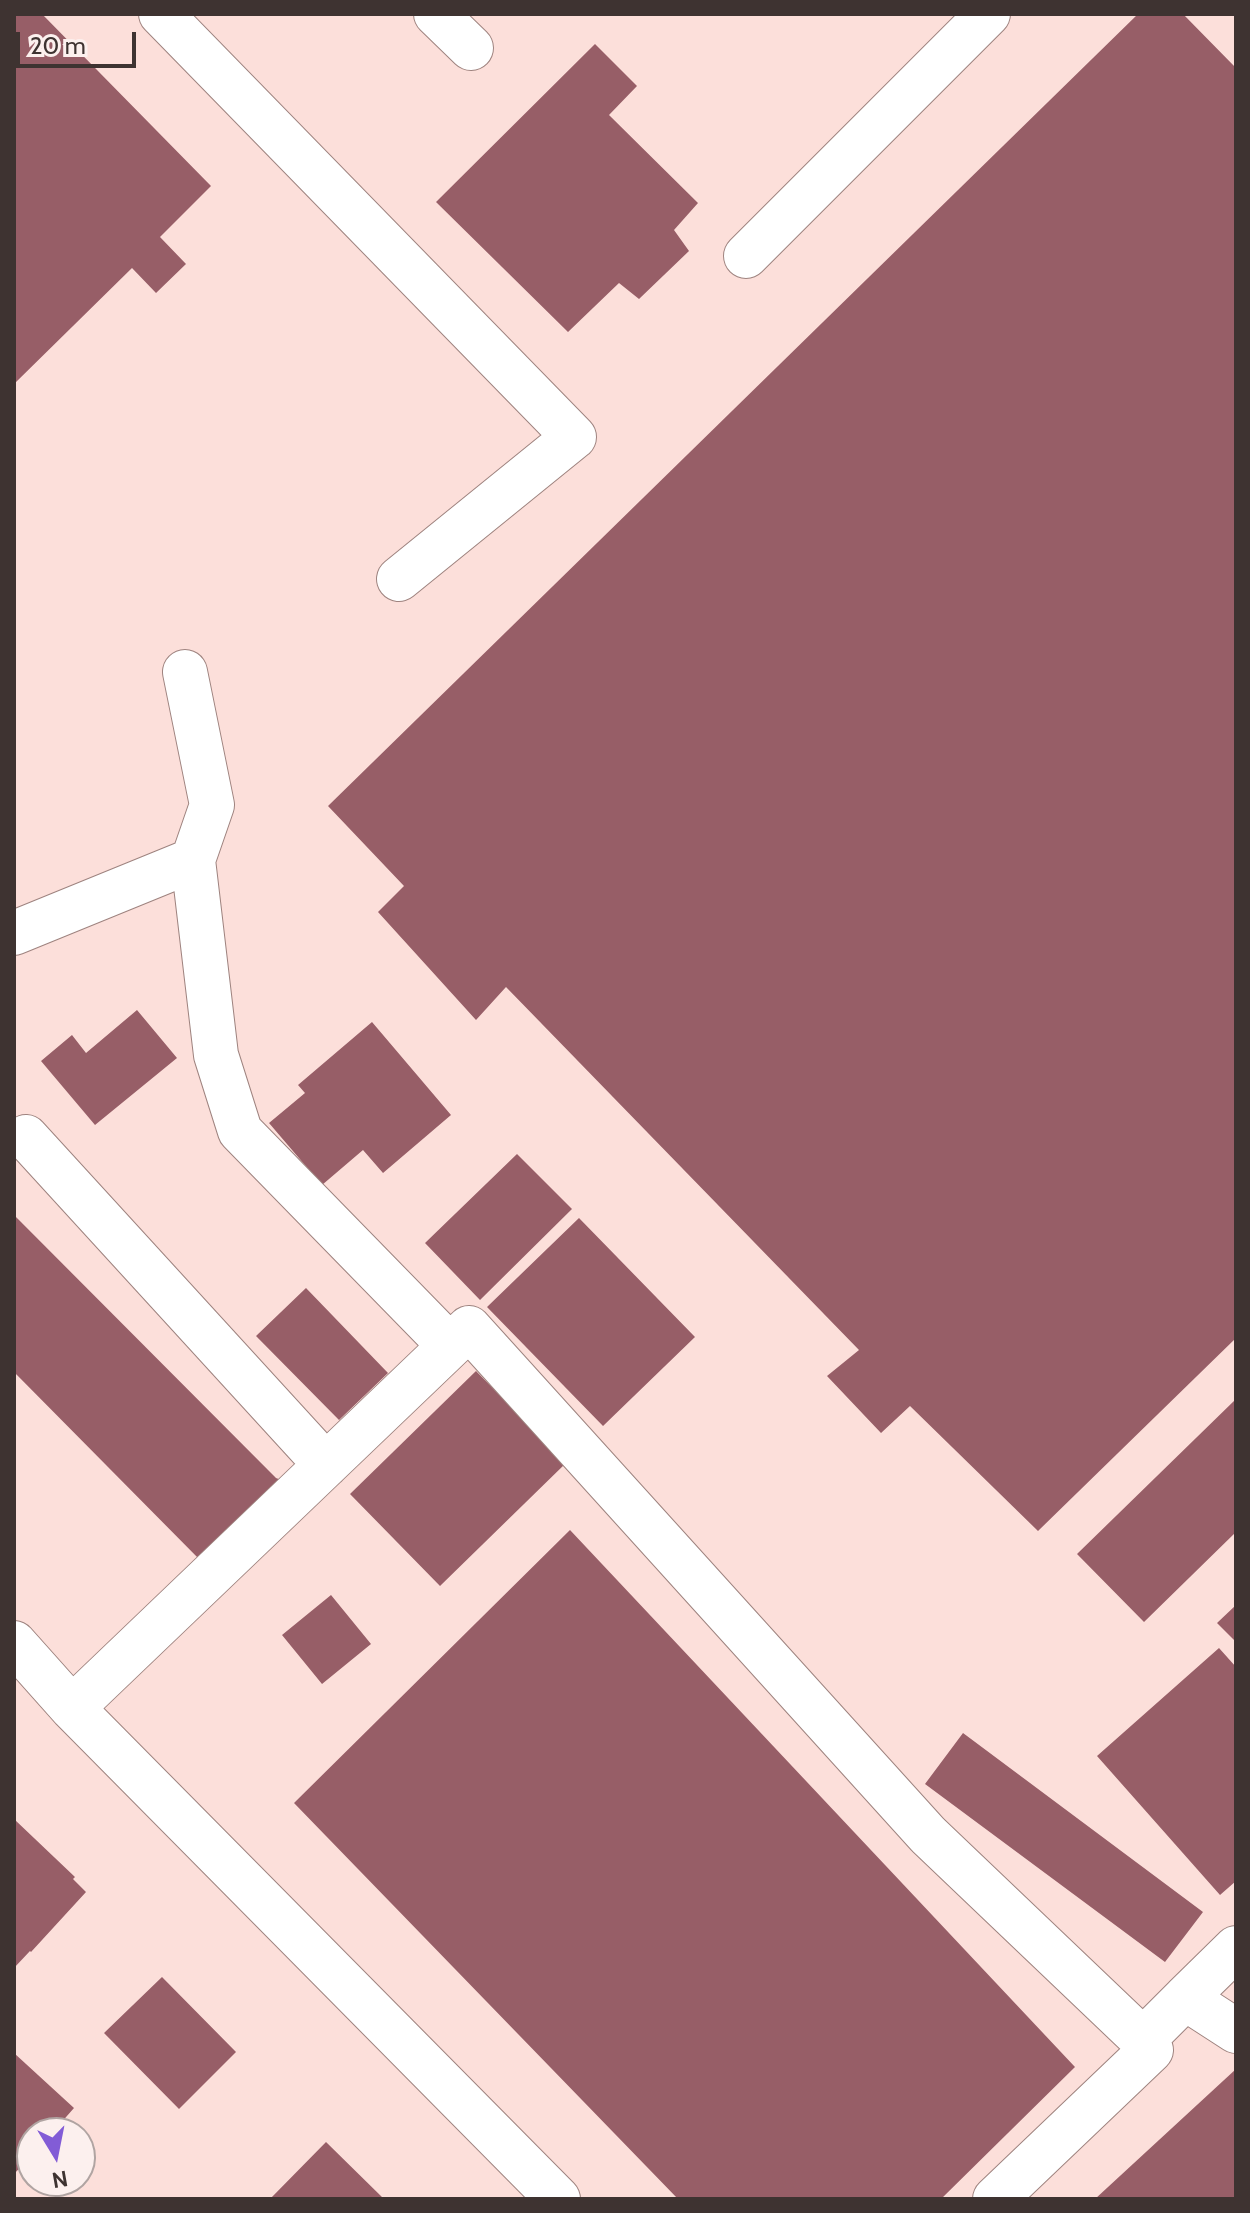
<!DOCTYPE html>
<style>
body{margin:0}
#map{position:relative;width:1250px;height:2213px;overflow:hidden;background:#fcdfda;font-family:Cabin,sans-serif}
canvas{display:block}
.frame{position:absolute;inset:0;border:16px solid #3e3331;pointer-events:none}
.north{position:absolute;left:16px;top:2117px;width:80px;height:80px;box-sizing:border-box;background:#fcf0ee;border:2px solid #b0a4a2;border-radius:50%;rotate:170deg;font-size:22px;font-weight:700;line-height:32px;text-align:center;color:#3e3331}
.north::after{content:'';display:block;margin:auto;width:28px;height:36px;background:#825cd6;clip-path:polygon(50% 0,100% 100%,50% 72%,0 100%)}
.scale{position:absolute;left:16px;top:32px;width:120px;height:36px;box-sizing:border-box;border:4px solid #3e3331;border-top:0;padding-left:10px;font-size:24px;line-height:28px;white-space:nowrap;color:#3e3331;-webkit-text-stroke:6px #fcf0ee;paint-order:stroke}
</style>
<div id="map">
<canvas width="1250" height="2213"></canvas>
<div class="frame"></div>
<div class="north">N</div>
<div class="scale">20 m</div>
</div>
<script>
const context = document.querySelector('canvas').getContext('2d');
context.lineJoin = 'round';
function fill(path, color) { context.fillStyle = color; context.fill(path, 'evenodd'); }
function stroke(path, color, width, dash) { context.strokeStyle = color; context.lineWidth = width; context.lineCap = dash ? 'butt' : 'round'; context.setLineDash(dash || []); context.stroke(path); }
const building = new Path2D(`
 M 14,14 L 42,14 L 211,186 L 160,237 L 186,264 L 156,293 L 132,268 L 14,384 Z
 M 1138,14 L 1183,14 L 1236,68 L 1236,1338 L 1038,1531 L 910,1406 L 881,1433 L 827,1376 L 859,1350 L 506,987 L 476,1020 L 378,912 L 404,886 L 328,806 Z
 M 595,44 L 637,86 L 609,115 L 698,203 L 674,230 L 689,251 L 639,299 L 619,283 L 568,332 L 436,202 Z
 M 137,1010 L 177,1058 L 95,1125 L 41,1061 L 72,1035 L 86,1053 Z
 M 372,1022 L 451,1115 L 383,1173 L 363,1150 L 322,1185 L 269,1123 L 305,1093 L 298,1085 Z
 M 517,1154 L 572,1209 L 480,1300 L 425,1243 Z
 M 14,1215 L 276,1478 L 281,1480 L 200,1560 L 14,1372 Z
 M 579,1218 L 695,1337 L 603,1426 L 487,1307 Z
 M 306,1288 L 388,1373 L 339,1420 L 256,1336 Z
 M 476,1371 L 566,1463 L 440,1586 L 350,1494 Z
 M 1236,1399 L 1236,1532 L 1144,1622 L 1077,1554 Z
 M 570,1530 L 1075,2067 L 941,2199 L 678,2199 L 294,1803 Z
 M 331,1595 L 371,1644 L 322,1684 L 282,1635 Z
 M 1236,1605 L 1236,1642 L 1217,1623 Z
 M 1219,1648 L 1236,1667 L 1236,1881 L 1220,1895 L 1097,1756 Z
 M 963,1733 L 1203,1912 L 1165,1962 L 925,1784 Z
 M 14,1819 L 75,1877 L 73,1879 L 86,1892 L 31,1952 L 30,1951 L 14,1968 Z
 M 162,1977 L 236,2052 L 179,2109 L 104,2033 Z
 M 14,2053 L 74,2108 L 52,2133 L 32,2133 L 32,2155 L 14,2174 Z
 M 1236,2069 L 1236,2199 L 1095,2199 Z
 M 326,2142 L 384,2199 L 270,2199 Z`);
const minor = new Path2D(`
 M 161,14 L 574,437 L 399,579
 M 436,14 L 471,48
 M 746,256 L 988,14
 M 185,672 L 212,805 L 193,860 L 216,1055 L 240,1131 L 450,1346
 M 14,933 L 193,860
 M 26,1137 L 326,1465
 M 14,1643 L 72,1708 L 558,2199
 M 72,1708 L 469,1328 L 928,1835 L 1143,2040 L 1151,2050 L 995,2199
 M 1185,1998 L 1236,1948
 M 1143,2040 L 1185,1998 L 1236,2031`);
fill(building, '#975e67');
stroke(minor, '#9e837f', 46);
stroke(minor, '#fff', 44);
</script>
